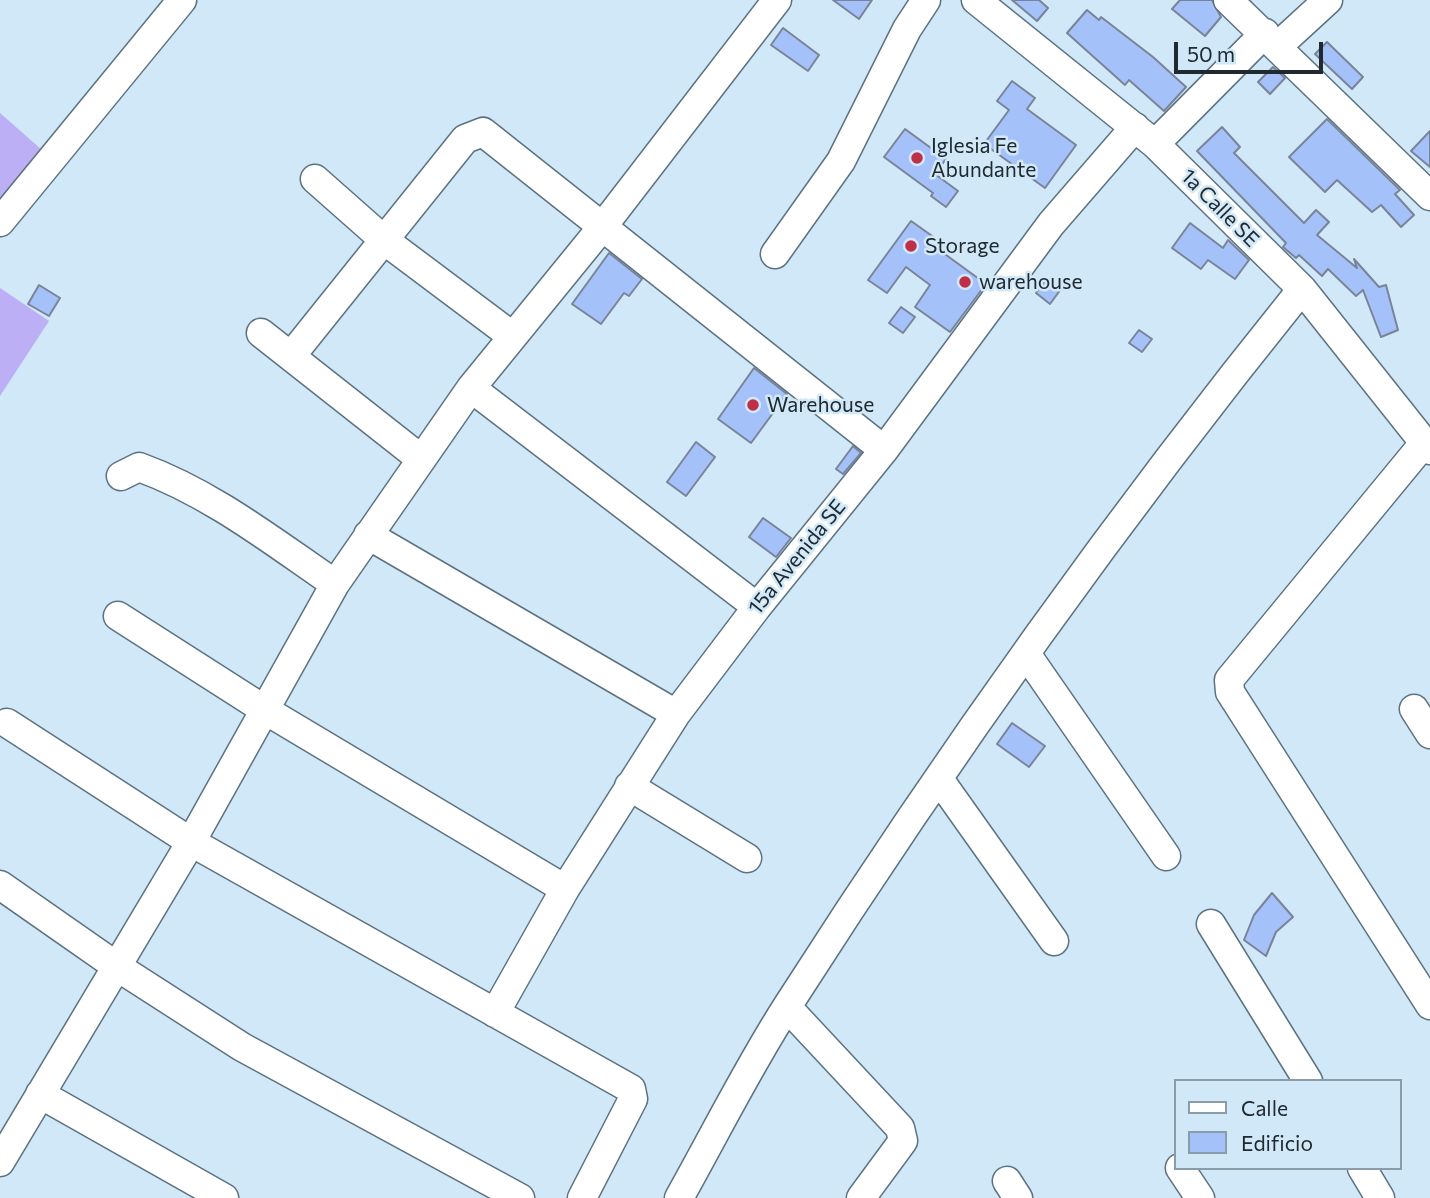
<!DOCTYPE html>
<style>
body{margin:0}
#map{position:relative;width:1430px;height:1198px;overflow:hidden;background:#d0e8f7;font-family:Commissioner,sans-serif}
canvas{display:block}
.legend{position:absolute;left:1174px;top:1079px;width:228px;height:91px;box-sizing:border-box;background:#d0e8f7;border:2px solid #8a9ca7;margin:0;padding:9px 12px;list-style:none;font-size:21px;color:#20292f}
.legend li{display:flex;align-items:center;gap:14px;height:35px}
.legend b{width:35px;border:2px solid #8a9ca7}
.scale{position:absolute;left:1174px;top:42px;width:149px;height:32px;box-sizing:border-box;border:4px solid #20292f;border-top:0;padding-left:9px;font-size:21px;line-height:24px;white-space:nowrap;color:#20292f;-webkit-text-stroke:5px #d0e8f7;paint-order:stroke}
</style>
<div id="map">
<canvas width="1430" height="1198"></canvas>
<ul class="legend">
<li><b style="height:9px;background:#fff"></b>Calle</li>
<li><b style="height:19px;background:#a5c1fa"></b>Edificio</li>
</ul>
<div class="scale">50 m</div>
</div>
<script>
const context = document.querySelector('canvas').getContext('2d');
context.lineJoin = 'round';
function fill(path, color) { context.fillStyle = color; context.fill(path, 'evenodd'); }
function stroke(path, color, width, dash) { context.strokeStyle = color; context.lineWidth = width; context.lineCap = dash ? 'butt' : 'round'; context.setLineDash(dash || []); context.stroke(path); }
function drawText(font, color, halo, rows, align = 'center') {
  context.font = font + ' Commissioner,sans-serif'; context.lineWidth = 5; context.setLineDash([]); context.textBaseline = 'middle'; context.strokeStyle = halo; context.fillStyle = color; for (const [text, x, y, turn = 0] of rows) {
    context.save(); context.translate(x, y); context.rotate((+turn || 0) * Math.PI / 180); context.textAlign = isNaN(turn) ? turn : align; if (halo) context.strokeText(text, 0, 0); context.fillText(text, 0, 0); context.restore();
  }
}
const green = new Path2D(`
 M 0,113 L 50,157 L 0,217 Z
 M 0,288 L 49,321 L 0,396 Z`);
const building = new Path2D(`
 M 833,0 L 872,0 L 859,19 Z
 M 1012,0 L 1039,0 L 1048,8 L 1037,21 Z
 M 1180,0 L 1212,0 L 1221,17 L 1205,36 L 1172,9 Z
 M 1087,10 L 1099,20 L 1101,17 L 1153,57 L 1186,87 L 1164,111 L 1129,80 L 1125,85 L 1067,33 Z
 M 783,28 L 819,55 L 808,71 L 771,45 Z
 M 1327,42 L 1363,77 L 1352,89 L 1315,54 Z
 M 1273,67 L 1285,78 L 1270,94 L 1258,82 Z
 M 1012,81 L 1035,98 L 1027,109 L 1076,145 L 1045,188 L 984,144 L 1009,110 L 997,101 Z
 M 1327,119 L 1400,190 L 1395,194 L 1414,215 L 1401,227 L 1381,205 L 1372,212 L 1337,180 L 1325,192 L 1289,157 Z
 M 1222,127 L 1240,147 L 1234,153 L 1304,223 L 1316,210 L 1329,222 L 1317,235 L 1357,268 L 1354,259 L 1379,287 L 1386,285 L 1398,330 L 1381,337 L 1363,290 L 1356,296 L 1328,269 L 1322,276 L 1299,255 L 1296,258 L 1283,247 L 1286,243 L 1197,151 Z
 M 905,129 L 946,159 L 935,174 L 958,191 L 946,207 L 931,196 L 933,193 L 884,157 Z
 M 1430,131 L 1430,167 L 1411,151 Z
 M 911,221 L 935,238 L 931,244 L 986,284 L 950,332 L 915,307 L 930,285 L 906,267 L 887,293 L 868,280 Z
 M 1190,223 L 1223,248 L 1228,240 L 1249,260 L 1235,279 L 1208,260 L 1201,269 L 1172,248 Z
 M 609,253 L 642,279 L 629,296 L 624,293 L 601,324 L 572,304 Z
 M 1047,278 L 1061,289 L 1050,304 L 1036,293 Z
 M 39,285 L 60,298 L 49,316 L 28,304 Z
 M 901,307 L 915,317 L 903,333 L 889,323 Z
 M 1139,330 L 1152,339 L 1142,352 L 1129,343 Z
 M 754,368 L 787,394 L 751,443 L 718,419 Z
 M 696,442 L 715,457 L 686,496 L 667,482 Z
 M 853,446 L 861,453 L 843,474 L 836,469 Z
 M 763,518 L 791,538 L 776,557 L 749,537 Z
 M 1012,723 L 1045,746 L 1029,767 L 997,744 Z
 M 1272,893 L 1293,917 L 1276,932 L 1266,956 L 1244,940 L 1254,915 Z`);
const minor = new Path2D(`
 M 976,0 L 1155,144 L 1302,289 L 1430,450
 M 1228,0 L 1430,196
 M 1279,45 L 1328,0
 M 1155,144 L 1265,33
 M 315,179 L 384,240 L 512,336
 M 0,222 L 182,0
 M 775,254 L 841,161 L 907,29 L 926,0
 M 261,333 L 421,459
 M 291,356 L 465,139 L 483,132 L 884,450
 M 471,388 L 757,607
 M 1425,442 L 1229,680 L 1230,692 L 1430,1005
 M 121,476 L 139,467 C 211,493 272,541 335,584
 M 368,535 L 676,714
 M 118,616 L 265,710 L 565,889
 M 1027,655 L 1166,856
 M 1414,709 L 1430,734
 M 7,723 L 191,842 L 631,1089 L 633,1099 L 582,1198
 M 939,779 L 1054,941
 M 629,786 L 747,858
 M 0,885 L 116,966 L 242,1047 L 520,1198
 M 1211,924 L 1308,1081
 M 787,1007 L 900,1128 L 903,1141 L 861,1198
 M 495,1013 L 565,889 L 676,714 L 757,607 L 884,450 L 1051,224 L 1135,127
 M 40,1094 L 224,1198
 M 0,1162 L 191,842 L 335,584 L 471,388 L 603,226 L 777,0
 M 1180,1168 L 1200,1198
 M 1362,1168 L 1380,1198
 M 1007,1181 L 1018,1198
 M 679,1198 C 715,1134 748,1067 788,1005 C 946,758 1118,517 1302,289`);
const markers = [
 [917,158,7,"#c02f48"],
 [911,246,7,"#c02f48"],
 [965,282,7,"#c02f48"],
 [753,405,7,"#c02f48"]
];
const poiNames = [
 ["Iglesia Fe",931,146],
 ["Abundante",931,170],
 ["Storage",925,246],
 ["warehouse",979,282],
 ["Warehouse",767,405]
];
const streetNames = [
 ["1a Calle SE",1220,208,45],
 ["15a Avenida SE",797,557,-51]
];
fill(green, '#bcaff5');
fill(building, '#a5c1fa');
stroke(building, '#7a8499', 2);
stroke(minor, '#5d7280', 31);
stroke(minor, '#fff', 28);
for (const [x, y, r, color] of markers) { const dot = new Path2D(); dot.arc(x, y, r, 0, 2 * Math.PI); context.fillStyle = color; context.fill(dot); stroke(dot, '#d0e8f7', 2.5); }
drawText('21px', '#20292f', '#d0e8f7', poiNames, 'left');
drawText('21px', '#20292f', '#d0e8f7', streetNames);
</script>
